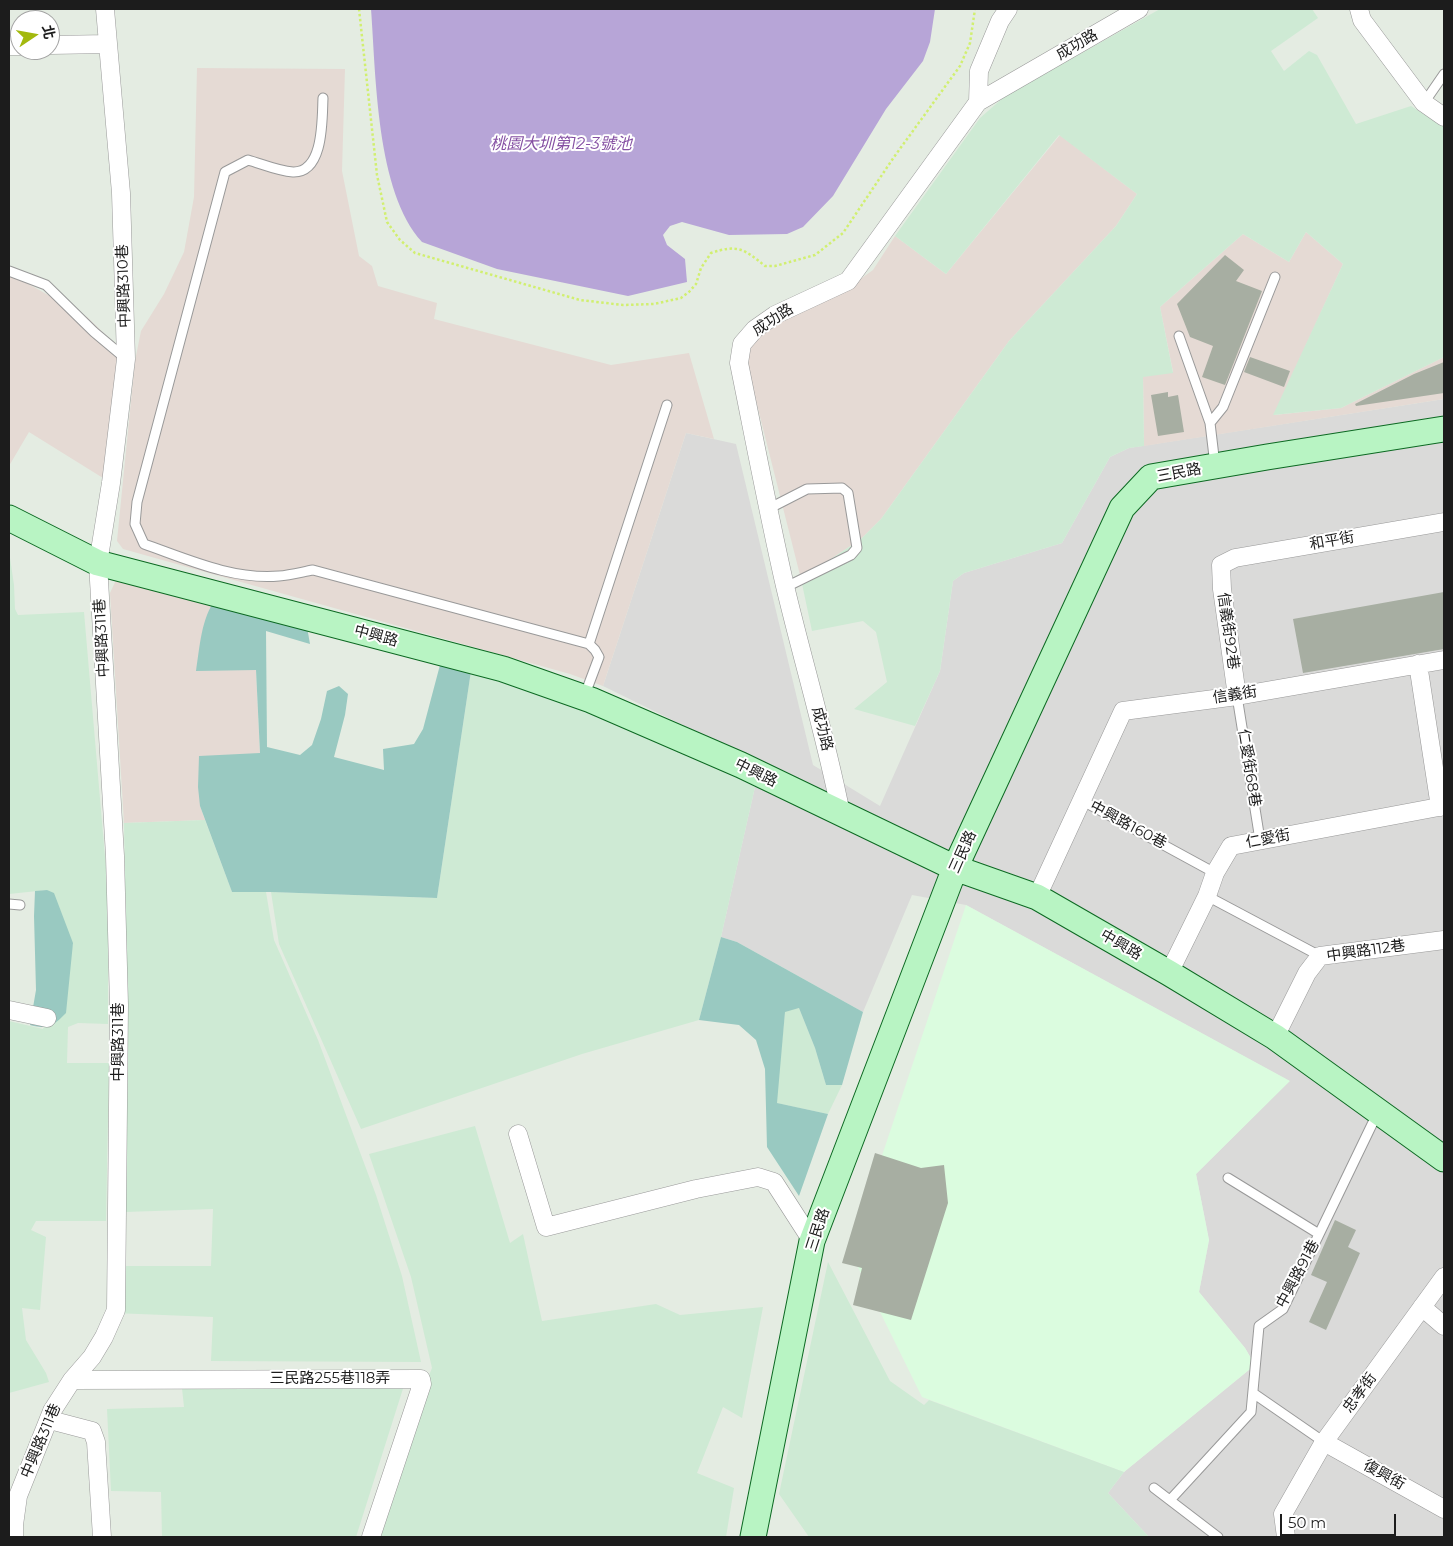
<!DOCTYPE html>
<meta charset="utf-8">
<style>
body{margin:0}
#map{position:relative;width:1453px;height:1546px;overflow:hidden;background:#e4ece2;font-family:Montserrat,"Noto Sans TC",sans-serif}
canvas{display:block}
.frame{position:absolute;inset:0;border:10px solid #1c1c1c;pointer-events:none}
.north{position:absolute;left:10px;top:10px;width:50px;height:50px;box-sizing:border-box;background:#fff;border:1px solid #a4a4a4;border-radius:50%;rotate:78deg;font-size:14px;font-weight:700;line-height:20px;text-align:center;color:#1c1c1c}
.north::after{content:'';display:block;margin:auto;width:18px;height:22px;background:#a3b90e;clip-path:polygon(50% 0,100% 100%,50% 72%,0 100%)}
.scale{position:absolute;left:1280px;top:1514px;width:116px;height:22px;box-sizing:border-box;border:2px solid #1c1c1c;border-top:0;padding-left:6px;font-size:15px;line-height:18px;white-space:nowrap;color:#1c1c1c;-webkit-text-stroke:4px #fff;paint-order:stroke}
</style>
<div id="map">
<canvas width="1453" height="1546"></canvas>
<div class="frame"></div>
<div class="north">北</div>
<div class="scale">50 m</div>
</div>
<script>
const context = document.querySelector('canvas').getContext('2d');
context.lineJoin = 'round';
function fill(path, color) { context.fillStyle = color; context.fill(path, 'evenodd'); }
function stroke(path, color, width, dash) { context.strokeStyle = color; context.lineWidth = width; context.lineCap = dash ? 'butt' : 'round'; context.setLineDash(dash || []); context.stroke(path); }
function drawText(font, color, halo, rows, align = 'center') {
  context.font = font + ' Montserrat,"Noto Sans TC",sans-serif'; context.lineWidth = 4; context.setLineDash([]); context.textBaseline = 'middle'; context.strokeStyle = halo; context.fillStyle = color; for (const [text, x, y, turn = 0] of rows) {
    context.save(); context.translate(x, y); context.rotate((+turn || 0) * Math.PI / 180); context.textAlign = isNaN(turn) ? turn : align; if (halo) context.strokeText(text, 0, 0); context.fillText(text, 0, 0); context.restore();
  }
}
const residential = new Path2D(`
 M 1444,399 L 1444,1537 L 1149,1537 L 1108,1493 L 1124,1472 L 1255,1365 L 1245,1348 L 1199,1292 L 1209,1240 L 1196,1174 L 1289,1081 L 966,905 L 912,895 L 863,1012 L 737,942 L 721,937 L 755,787 L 756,761 L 603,686 L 686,433 L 736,444 L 813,765 L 880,806 L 940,671 L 953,581 L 964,573 L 1062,543 L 1110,457 L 1129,448 Z`);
const industrial = new Path2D(`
 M 197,68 L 345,69 L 342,171 L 359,256 L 372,266 L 378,286 L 437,303 L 434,319 L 611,365 L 689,353 L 714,439 L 686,433 L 603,686 L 570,674 L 123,549 L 117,541 L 135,361 L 141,331 L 164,294 L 184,252 L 194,197 Z
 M 1060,135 L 1137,194 L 1116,226 L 1009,341 L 881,519 L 861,539 L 801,579 L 751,381 L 746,355 L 755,333 L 848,288 L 873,270 L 895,236 L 946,274 Z
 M 1306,232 L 1343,264 L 1274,415 L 1341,408 L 1444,357 L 1444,399 L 1144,446 L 1143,376 L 1173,372 L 1160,307 L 1243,234 L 1289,262 Z
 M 9,273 L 87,317 L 113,342 L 120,362 L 111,483 L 29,432 L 9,466 Z
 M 116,580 L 216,598 L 256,670 L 260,754 L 200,806 L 205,820 L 124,823 L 110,593 Z`);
const education = new Path2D(`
 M 966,905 L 1290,1081 L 1196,1174 L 1209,1240 L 1199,1292 L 1245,1348 L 1255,1365 L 1124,1472 L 922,1397 L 850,1251 Z`);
const farmland = new Path2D(`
 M 1160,9 L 1312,9 L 1318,18 L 1271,51 L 1284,71 L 1309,51 L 1317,55 L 1356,124 L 1411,106 L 1444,127 L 1444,357 L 1341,408 L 1273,415 L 1343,264 L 1306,232 L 1289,262 L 1243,234 L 1160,307 L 1173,373 L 1143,377 L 1144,446 L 1129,448 L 1110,457 L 1062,543 L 964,573 L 953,581 L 940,671 L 915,726 L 854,709 L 887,682 L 876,632 L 863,621 L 812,631 L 801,579 L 861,539 L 881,519 L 1009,341 L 1116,226 L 1137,194 L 1059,135 L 946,274 L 895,236 L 980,118 L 1004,97 Z
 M 9,551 L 14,585 L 15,609 L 18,615 L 84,612 L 108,892 L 108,1024 L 78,1023 L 68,1027 L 67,1063 L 109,1063 L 106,1221 L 36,1221 L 31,1230 L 46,1237 L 40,1310 L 22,1308 L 26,1340 L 46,1373 L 49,1382 L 9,1393 L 9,1021 L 43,1029 L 73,944 L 47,890 L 9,894 Z
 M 471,671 L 547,695 L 738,776 L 755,787 L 721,937 L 699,1020 L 582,1054 L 361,1129 L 279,944 L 271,892 L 437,898 Z
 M 205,820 L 232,892 L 266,892 L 274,940 L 318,1040 L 376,1195 L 402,1276 L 421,1362 L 211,1361 L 213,1317 L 114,1313 L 120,1266 L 211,1266 L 213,1209 L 125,1212 L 128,1047 L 124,823 Z
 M 799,1008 L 815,1048 L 826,1085 L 842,1085 L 828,1114 L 776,1103 L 785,1011 Z
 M 475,1126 L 510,1243 L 523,1234 L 542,1321 L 656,1304 L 680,1315 L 763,1307 L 742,1418 L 723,1407 L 697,1473 L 734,1488 L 726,1537 L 371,1537 L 392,1467 L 432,1368 L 411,1277 L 369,1154 Z
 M 828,1262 L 890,1381 L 924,1405 L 929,1400 L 1124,1472 L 1108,1493 L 1149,1537 L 809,1537 L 779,1494 Z
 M 407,1376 L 356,1537 L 162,1537 L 161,1492 L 111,1491 L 107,1409 L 184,1407 L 181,1379 Z`);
const forest = new Path2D(`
 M 216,598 L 307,627 L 310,644 L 266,631 L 267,747 L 300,755 L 312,745 L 321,719 L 327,691 L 339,686 L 348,694 L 345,715 L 334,757 L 384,770 L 383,749 L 414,744 L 423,729 L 440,665 L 471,671 L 437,898 L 271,892 L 232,892 L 200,806 L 198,787 L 199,756 L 260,753 L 256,670 L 196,671 C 200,646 201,619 216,598 Z
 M 47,890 L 54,893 L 73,943 L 66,1013 C 53,1026 49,1030 30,1025 L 36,990 L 34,916 L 35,891 Z
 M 721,937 L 737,942 L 863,1012 L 842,1085 L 826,1085 L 815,1048 L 799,1008 L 785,1012 L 777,1103 L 828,1114 L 799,1196 L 767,1147 L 765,1069 L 756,1040 L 739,1025 L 699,1020 Z`);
const water = new Path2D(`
 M 371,9 L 935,9 L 930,42 L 923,61 L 886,109 L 833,196 L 803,227 L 787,234 L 729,235 L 682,222 L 670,226 L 663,235 L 667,245 L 685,259 L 687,282 L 628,296 L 497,269 L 422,242 C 376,192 376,75 371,9 Z`);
const building = new Path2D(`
 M 1225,255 L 1244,270 L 1236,281 L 1262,291 L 1225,385 L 1202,377 L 1213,346 L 1190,337 L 1177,304 Z
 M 1250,357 L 1290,371 L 1284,387 L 1244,372 Z
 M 1444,362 L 1444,393 L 1356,406 L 1355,404 L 1414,374 Z
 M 1168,392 L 1168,397 L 1178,395 L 1184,432 L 1158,436 L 1151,395 Z
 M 1444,592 L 1444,649 L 1303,673 L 1293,619 Z
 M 875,1153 L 921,1168 L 944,1165 L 948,1203 L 911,1320 L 853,1305 L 862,1268 L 842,1263 Z
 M 1335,1220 L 1356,1230 L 1348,1247 L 1360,1253 L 1326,1330 L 1309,1322 L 1327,1282 L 1311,1275 Z`);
const path = new Path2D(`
 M 359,9 L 377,175 L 387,222 L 400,240 L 415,253 L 580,300 L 623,305 L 654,304 L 681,298 L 689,292 L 696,284 L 701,268 L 711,253 C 738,244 744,249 765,266 L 775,266 L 815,255 L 843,233 L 894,157 L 960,66 L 970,43 L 975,9`);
const lane = new Path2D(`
 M 323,98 C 322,119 324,173 293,172 C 278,171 262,164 248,160 L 225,172 L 137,502 L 135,524 L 144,544 C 187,559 232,580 279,576 C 290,575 302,572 313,570 L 589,644 L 595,650 L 599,657 L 584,697
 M 1424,103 L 1444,74
 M 9,271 L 46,285 L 94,332 L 125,358
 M 1179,336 L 1210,423 L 1215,465
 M 1210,423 L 1223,407 L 1275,277
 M 768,509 L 807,489 L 842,488 L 848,493 L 857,548 L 851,555 L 786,587
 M 589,644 L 667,405
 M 1237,696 L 1260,840
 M 1081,800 L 1215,873
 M 1207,896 L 1320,956
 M 9,904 L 20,905
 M 1228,1178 L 1319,1234
 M 1253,1393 L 1324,1442
 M 1154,1488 L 1218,1537
 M 1171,1499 L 1251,1412 L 1259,1326 L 1283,1309 L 1377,1114`);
const street = new Path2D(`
 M 1359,9 L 1362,20 L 1424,103 L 1444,117
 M 50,45 L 108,44
 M 9,46 L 20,46
 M 978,102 L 979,71 L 1000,21 L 1008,9
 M 1418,664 L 1440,807
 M 1237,696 L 1222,589 L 1221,565 L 1235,558 L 1444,522
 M 841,814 C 826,737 803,662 785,586 C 768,512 754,437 739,363 L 742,344 L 755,329 L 775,315 L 848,281 L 978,102 L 1139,9
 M 1037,897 L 1123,711 L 1237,696 L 1444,660
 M 1169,973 L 1207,896 L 1215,873 L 1231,846 L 1444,806
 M 9,1010 L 47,1018
 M 1275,1037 L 1307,973 L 1320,956 L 1444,940
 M 518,1134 L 546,1227 L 696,1189 L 758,1177 L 774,1182 L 812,1241
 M 1422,1307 L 1444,1326
 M 72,1380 L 421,1379 L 422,1384 L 371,1537
 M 50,1420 L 92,1431 L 96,1442 L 102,1537
 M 1324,1442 L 1444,1509
 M 14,1537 L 14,1525 L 18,1496 L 52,1411 L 72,1380 L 92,1357 L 104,1337 L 116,1310 L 119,1005 L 115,856 L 98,563 L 111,483 L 126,359 L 121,193 L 105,9
 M 1286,1537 L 1283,1514 L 1324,1442 L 1444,1277`);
const secondary = new Path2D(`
 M 9,518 L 98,563 L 503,669 L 591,700 L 741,765 L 955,868 L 1037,897 L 1169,973 L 1275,1037 L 1444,1159
 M 753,1537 L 812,1241 L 955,868 L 1122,508 L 1151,477 L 1267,457 L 1444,429`);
const streetNames = [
 ["成功路",1077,45,-30],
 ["中興路310巷",124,286,-92],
 ["成功路",773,320,-33],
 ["三民路",1179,473,-11],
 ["和平街",1332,541,-10],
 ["信義街92巷",1228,631,82],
 ["中興路",376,636,15],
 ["中興路311巷",102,638,-93],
 ["信義街",1235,695,-9],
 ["成功路",822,729,76],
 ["仁愛街68巷",1249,768,81],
 ["中興路",756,773,26],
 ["中興路160巷",1128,825,28],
 ["仁愛街",1268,839,-11],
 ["三民路",963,852,-66],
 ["中興路",1121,945,30],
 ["中興路112巷",1366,951,-8],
 ["中興路311巷",119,1042,-90],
 ["三民路",818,1230,-72],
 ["中興路91巷",1298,1274,-62],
 ["三民路255巷118弄",330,1379],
 ["忠孝街",1360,1393,-54],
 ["中興路311巷",41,1441,-67],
 ["復興街",1384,1475,29]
];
const waterNames = [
 ["桃園大圳第12-3號池",561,144]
];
fill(residential, '#dadad9');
fill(industrial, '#e5dad4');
fill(education, '#dbfcdf');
fill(farmland, '#ceead4');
fill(forest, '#99c9c1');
fill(water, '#b7a5d7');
fill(building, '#a7aea2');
stroke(lane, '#999', 11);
stroke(street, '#999', 19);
stroke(secondary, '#0c6922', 27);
stroke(path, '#d1ef70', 2.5, [2.5, 2.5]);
stroke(lane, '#fff', 9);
stroke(street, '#fff', 18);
stroke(secondary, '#b8f4c3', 25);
drawText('15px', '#1c1c1c', '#fff', streetNames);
drawText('italic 16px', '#8550a3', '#fff', waterNames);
</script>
